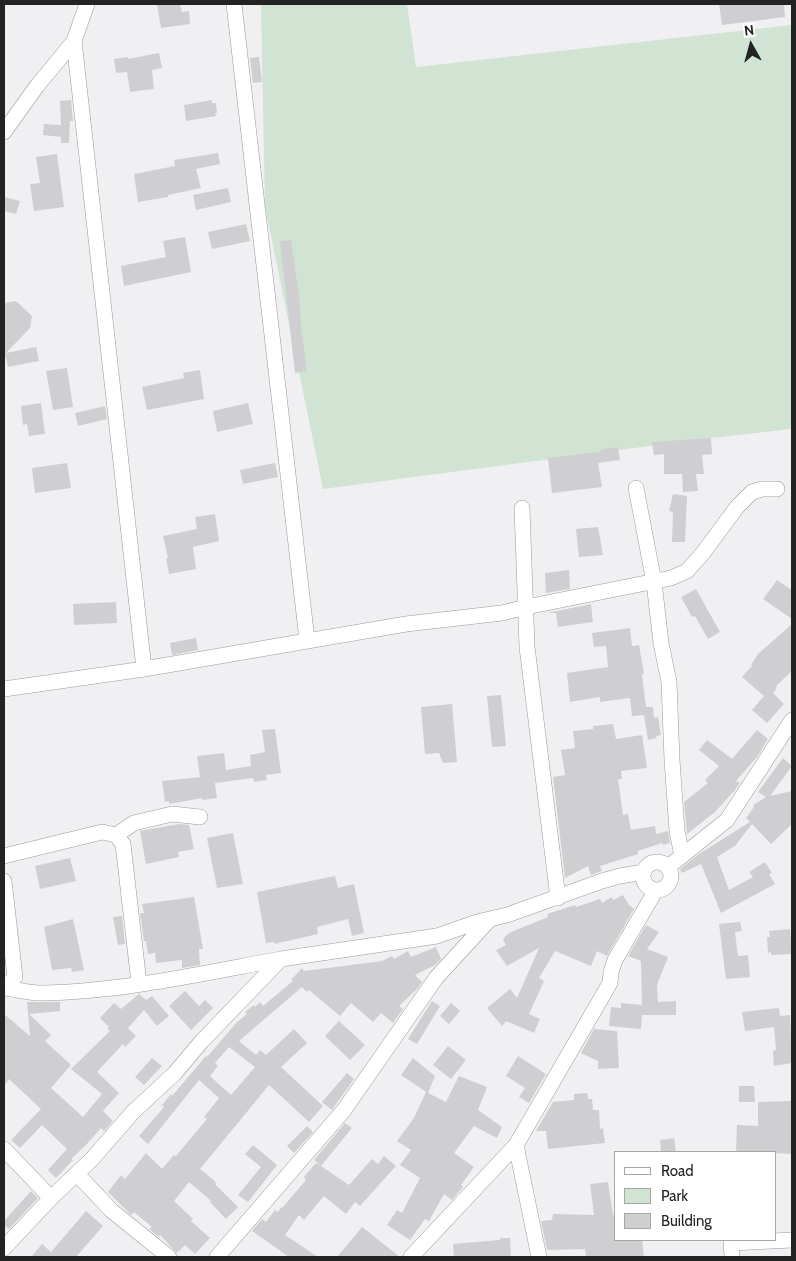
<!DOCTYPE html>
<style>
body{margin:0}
#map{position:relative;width:796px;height:1261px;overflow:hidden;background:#f0f0f3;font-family:Cabin,sans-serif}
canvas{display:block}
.frame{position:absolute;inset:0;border:5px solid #232324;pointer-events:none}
.legend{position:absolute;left:614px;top:1151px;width:162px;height:90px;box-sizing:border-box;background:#fff;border:1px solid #a7a7a7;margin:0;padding:6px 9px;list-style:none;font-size:15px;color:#232324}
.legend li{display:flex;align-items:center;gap:10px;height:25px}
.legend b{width:25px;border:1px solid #a7a7a7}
.north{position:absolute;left:726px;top:20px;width:50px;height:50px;-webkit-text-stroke:4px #fff;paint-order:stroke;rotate:353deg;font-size:14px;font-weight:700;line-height:20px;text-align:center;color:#232324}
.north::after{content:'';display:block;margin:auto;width:18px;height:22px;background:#232324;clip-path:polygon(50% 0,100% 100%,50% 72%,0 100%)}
</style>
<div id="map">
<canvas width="796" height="1261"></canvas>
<div class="frame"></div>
<ul class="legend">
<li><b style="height:6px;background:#fff"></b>Road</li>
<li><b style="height:14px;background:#d1e4d4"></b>Park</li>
<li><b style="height:14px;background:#cfced0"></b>Building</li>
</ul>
<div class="north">N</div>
</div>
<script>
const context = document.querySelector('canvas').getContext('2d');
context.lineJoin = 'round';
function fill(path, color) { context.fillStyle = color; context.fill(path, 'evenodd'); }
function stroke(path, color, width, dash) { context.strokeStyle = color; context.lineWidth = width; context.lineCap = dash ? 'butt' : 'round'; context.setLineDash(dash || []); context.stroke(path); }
const green = new Path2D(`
 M 261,4 L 407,4 L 416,67 L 792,25 L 792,429 L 703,439 L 323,489 L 265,207 Z`);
const building = new Path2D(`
 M 157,4 L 180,4 L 182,12 L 189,11 L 190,24 L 161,28 Z
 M 719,4 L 784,4 L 785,17 L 722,25 Z
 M 159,53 L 162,68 L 152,70 L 154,89 L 130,92 L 127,72 L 116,73 L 114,59 L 128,57 L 128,59 Z
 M 259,57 L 262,82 L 253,83 L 250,58 Z
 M 71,100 L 73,121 L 70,121 L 69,143 L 61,143 L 61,137 L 43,135 L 44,124 L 61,125 L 60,101 Z
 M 212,100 L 212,103 L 216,103 L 217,113 L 215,113 L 216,116 L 186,121 L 184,105 Z
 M 218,153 L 220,164 L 196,169 L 201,188 L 168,195 L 168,197 L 138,202 L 134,174 L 175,166 L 174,160 Z
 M 57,154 L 64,207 L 34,211 L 30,184 L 40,183 L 36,157 Z
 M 228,188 L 231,202 L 196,210 L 193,195 Z
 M 4,197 L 20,201 L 16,214 L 4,211 Z
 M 246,224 L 250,241 L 212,249 L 208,232 Z
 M 185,237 L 191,272 L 124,286 L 121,266 L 166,257 L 163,241 Z
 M 291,240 L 299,296 L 301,327 L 307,371 L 295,373 L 280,241 Z
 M 16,301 L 32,316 L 30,328 L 6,353 L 36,347 L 39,361 L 8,367 L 5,354 L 4,356 L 4,303 Z
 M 67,368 L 73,407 L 53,410 L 46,371 Z
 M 200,370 L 204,399 L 147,410 L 142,387 L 184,378 L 183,373 Z
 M 41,403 L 45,434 L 29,436 L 27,424 L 23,425 L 21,406 Z
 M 248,403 L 253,424 L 217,432 L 213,411 Z
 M 105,406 L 107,419 L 78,426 L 75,413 Z
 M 711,438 L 712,454 L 702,455 L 704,474 L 696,474 L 698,491 L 683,492 L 682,474 L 664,474 L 664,454 L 654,455 L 652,442 Z
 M 618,447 L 620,460 L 598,463 L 602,487 L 552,493 L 548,458 L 600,452 L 600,450 Z
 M 67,463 L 71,488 L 35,493 L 32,468 Z
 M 275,463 L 278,477 L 243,484 L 240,470 Z
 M 673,494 L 687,496 L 685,542 L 672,542 L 673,512 L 669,511 Z
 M 215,514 L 219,541 L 193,547 L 196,569 L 169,574 L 166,558 L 168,558 L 163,536 L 197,529 L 195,517 Z
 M 598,527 L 603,555 L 579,557 L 576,529 Z
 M 569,570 L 570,589 L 546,593 L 545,573 Z
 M 777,580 L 792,590 L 792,619 L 763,599 Z
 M 696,589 L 720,632 L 708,639 L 695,616 L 692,617 L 681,597 Z
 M 116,602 L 117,623 L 74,625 L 73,604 Z
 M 591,604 L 593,622 L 558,627 L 556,613 L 547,613 Z
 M 792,624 L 792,671 L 776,686 L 777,688 L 773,693 L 784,704 L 767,723 L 752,710 L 764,696 L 742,677 L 752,666 L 751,665 L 758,654 Z
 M 630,628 L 632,646 L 639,645 L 644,674 L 642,674 L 646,707 L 653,707 L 654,718 L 658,717 L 661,735 L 656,736 L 657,738 L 648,740 L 644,715 L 632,716 L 630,698 L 600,702 L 600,697 L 570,702 L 567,673 L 608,667 L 606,646 L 594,647 L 592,633 Z
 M 196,638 L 198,650 L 172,655 L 170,643 Z
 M 501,695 L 506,746 L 492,747 L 487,696 Z
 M 452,704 L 457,762 L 443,763 L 439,753 L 425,754 L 421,707 Z
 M 613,724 L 616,739 L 642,735 L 647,768 L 621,771 L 622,779 L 618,779 L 623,815 L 628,814 L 631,830 L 655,826 L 656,834 L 668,831 L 670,843 L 663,845 L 662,843 L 638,851 L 638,854 L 600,866 L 602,871 L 591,875 L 588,866 L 565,878 L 553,777 L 565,775 L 561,750 L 575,748 L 573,731 L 593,729 L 593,726 Z
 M 275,729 L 281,773 L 266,775 L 267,780 L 254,782 L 253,778 L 215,783 L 217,798 L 202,800 L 202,798 L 169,804 L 169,801 L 165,802 L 162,781 L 200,777 L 197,756 L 224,753 L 226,770 L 251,766 L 250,755 L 265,752 L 262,730 Z
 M 757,730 L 768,739 L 757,757 L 736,781 L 740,783 L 735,790 L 715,812 L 687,834 L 684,802 L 708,783 L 705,780 L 719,766 L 699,750 L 707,740 L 732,759 Z
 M 783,758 L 792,766 L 770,796 L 792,791 L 792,824 L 771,844 L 752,824 L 735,846 L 717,857 L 729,890 L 753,877 L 749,872 L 765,862 L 772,873 L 769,874 L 775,884 L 721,913 L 701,864 L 682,873 L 680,869 L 699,854 L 750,822 L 746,818 L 754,807 L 753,805 L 766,797 L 758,792 Z
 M 179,824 L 189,825 L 194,849 L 178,852 L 179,857 L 146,864 L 140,831 Z
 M 233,833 L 243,884 L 217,888 L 207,838 Z
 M 70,858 L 76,881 L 40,889 L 35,866 Z
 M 335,876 L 338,888 L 354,884 L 364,933 L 352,936 L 348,919 L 317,927 L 318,934 L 274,944 L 274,942 L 266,943 L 257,892 Z
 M 623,895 L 629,905 L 634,909 L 607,956 L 597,951 L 591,966 L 555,951 L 539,978 L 544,981 L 529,1014 L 540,1019 L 534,1033 L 506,1021 L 502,1026 L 487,1008 L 510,989 L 517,998 L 539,948 L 507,966 L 496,950 L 506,945 L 503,939 L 509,933 L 548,917 L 547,914 L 575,905 L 576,907 L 600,899 L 602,903 L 612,897 L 613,900 Z
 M 194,897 L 203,949 L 199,949 L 200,965 L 182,968 L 182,960 L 156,963 L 155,953 L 148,954 L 146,941 L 144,941 L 140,913 L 144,913 L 142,904 Z
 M 122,916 L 125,944 L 118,945 L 113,917 Z
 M 73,919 L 84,970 L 72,972 L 71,968 L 52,970 L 44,927 Z
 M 740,922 L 742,931 L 735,932 L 738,956 L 748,955 L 750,977 L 726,979 L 719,924 Z
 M 646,925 L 659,932 L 647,949 L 668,957 L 657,985 L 658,1002 L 676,1001 L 676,1015 L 642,1015 L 641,1029 L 609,1026 L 611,1007 L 621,1008 L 621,1003 L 642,1005 L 641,961 L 628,956 Z
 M 790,929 L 792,954 L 771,955 L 771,952 L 768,953 L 767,937 L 770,937 L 769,931 Z
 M 436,947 L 441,959 L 435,965 L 415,975 L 422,982 L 417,989 L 399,1006 L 403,1009 L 393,1023 L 381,1013 L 373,1022 L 351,1003 L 340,1016 L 309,990 L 307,992 L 302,987 L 239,1041 L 256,1055 L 260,1050 L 266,1055 L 294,1029 L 307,1043 L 281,1067 L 323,1106 L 309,1122 L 269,1085 L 200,1169 L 216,1182 L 215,1184 L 238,1207 L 226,1219 L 210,1202 L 211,1201 L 189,1182 L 174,1201 L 193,1219 L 191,1221 L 210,1238 L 195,1254 L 185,1245 L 177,1253 L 160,1235 L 159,1237 L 149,1229 L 152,1227 L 134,1212 L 131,1215 L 108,1192 L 121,1175 L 125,1179 L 146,1153 L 162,1169 L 174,1155 L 176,1156 L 207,1119 L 204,1117 L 219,1098 L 199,1080 L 148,1144 L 139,1136 L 164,1107 L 162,1105 L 171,1094 L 172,1096 L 206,1056 L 207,1057 L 237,1022 L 247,1014 L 245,1012 L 254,1005 L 255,1007 L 260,1002 L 263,1006 L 293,981 L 291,980 L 302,968 L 304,971 L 382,961 L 392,956 L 394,959 L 408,951 L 411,957 ZM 229,1047 L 255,1067 L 231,1095 L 210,1076 L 218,1066 L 215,1063 Z
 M 185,991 L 199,1006 L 205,1000 L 213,1008 L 191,1030 L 169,1006 Z
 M 139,994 L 146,1000 L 152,996 L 169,1016 L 157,1026 L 144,1010 L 128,1028 L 136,1036 L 125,1047 L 123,1044 L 97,1072 L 119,1093 L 103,1111 L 113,1121 L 104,1131 L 101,1128 L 86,1145 L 71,1159 L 73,1160 L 56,1178 L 48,1170 L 67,1149 L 42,1125 L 20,1148 L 11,1140 L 41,1109 L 9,1079 L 4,1086 L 4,1014 L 30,1036 L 27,1002 L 60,1002 L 60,1011 L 29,1014 L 51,1035 L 45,1041 L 71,1065 L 51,1088 L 83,1117 L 102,1094 L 71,1069 L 110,1031 L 107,1028 L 109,1027 L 100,1018 L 114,1003 L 121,1009 Z
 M 432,1001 L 440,1006 L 417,1044 L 408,1039 Z
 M 451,1003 L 460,1011 L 449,1024 L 440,1016 Z
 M 779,1008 L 780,1016 L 790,1015 L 792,1063 L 774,1066 L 773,1051 L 776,1050 L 774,1027 L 745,1031 L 742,1012 Z
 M 339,1021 L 365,1045 L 350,1060 L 325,1036 Z
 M 594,1029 L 617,1031 L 619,1068 L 598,1069 L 598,1061 L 581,1053 Z
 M 448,1046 L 466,1060 L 451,1079 L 433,1065 Z
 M 518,1056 L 546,1074 L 529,1103 L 519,1097 L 525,1088 L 506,1076 Z
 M 152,1058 L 162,1066 L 144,1085 L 135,1077 Z
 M 413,1058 L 435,1076 L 428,1093 L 446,1102 L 459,1076 L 487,1087 L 478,1110 L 502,1127 L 497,1138 L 474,1126 L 454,1153 L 474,1167 L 461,1185 L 463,1187 L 452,1200 L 444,1194 L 429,1221 L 425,1219 L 410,1240 L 387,1225 L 397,1210 L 402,1213 L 420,1178 L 400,1165 L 411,1150 L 397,1141 L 414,1118 L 426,1092 L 401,1075 Z
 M 347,1073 L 354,1079 L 332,1110 L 322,1102 Z
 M 739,1086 L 754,1086 L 755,1102 L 739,1102 Z
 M 587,1093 L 588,1099 L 592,1099 L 593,1110 L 599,1110 L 600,1129 L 603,1128 L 605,1143 L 548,1149 L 546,1131 L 536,1131 L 553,1102 L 574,1100 L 574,1094 Z
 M 792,1101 L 792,1154 L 736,1151 L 737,1125 L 758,1126 L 758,1102 Z
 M 345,1123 L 352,1128 L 321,1166 L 349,1185 L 372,1159 L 378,1164 L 384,1156 L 396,1166 L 360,1206 L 355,1202 L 346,1214 L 324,1196 L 304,1220 L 299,1215 L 285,1235 L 318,1257 L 289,1257 L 252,1231 L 262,1219 L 266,1222 L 275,1210 L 278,1212 L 281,1207 L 282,1208 L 306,1180 L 304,1177 L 316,1163 L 321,1165 L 314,1160 Z
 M 307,1126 L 313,1132 L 294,1153 L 287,1146 Z
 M 674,1138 L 676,1152 L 661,1152 L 660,1140 Z
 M 253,1145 L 277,1165 L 248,1202 L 238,1195 L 261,1167 L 245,1154 Z
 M 608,1182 L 613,1215 L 615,1215 L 615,1240 L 642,1240 L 644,1257 L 586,1257 L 585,1249 L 547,1250 L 541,1221 L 552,1220 L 553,1214 L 594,1215 L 590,1184 Z
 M 31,1191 L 38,1198 L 9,1229 L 4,1225 L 4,1221 Z
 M 86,1211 L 103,1226 L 76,1257 L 31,1257 L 42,1244 L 51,1252 Z
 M 362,1227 L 400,1257 L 337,1257 Z
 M 500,1238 L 510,1238 L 511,1257 L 454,1257 L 453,1244 L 500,1240 Z`);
const minor = new Path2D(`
 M 87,4 L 74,41 L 144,669
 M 234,4 L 307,640
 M 4,132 L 37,86 L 74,41
 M 636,488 L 654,582 L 661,643 L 669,682 L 672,760 L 677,831 L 682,856
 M 522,508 L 527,647 L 558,898
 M 4,689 L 144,669 L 406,624 L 502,613 L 526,607 L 671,578 L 687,571 L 703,553 L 737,507 L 752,492 L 762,489 L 777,489
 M 116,835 L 134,823 L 172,814 L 200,817
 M 4,856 L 102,832 L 116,835 L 123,844 L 139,983
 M643 876a14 14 0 1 1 28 0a14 14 0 1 1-28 0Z
 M 668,867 L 727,820 L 792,720
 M 4,881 L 15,977 L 5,988
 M 4,988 C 16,989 29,993 42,993 C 120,992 204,973 281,959
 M 516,1145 L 539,1257
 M 4,1149 L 51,1198
 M 77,1174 L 112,1211 L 169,1257
 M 731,1240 L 732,1257
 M 731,1243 L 792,1240
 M 4,1248 L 51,1198 L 92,1159 L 133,1112 L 175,1073 L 202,1041 L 281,959 L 437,936 L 477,922 L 507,915 L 602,881 L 620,876 L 644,872
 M 217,1257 L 344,1110 L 436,978 L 489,920
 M 411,1257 L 516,1145 L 610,983 L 611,972 L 615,960 L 656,890`);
fill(green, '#d1e4d4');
fill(building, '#cfced0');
stroke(minor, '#9a9a9d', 16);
stroke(minor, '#fff', 15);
</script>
